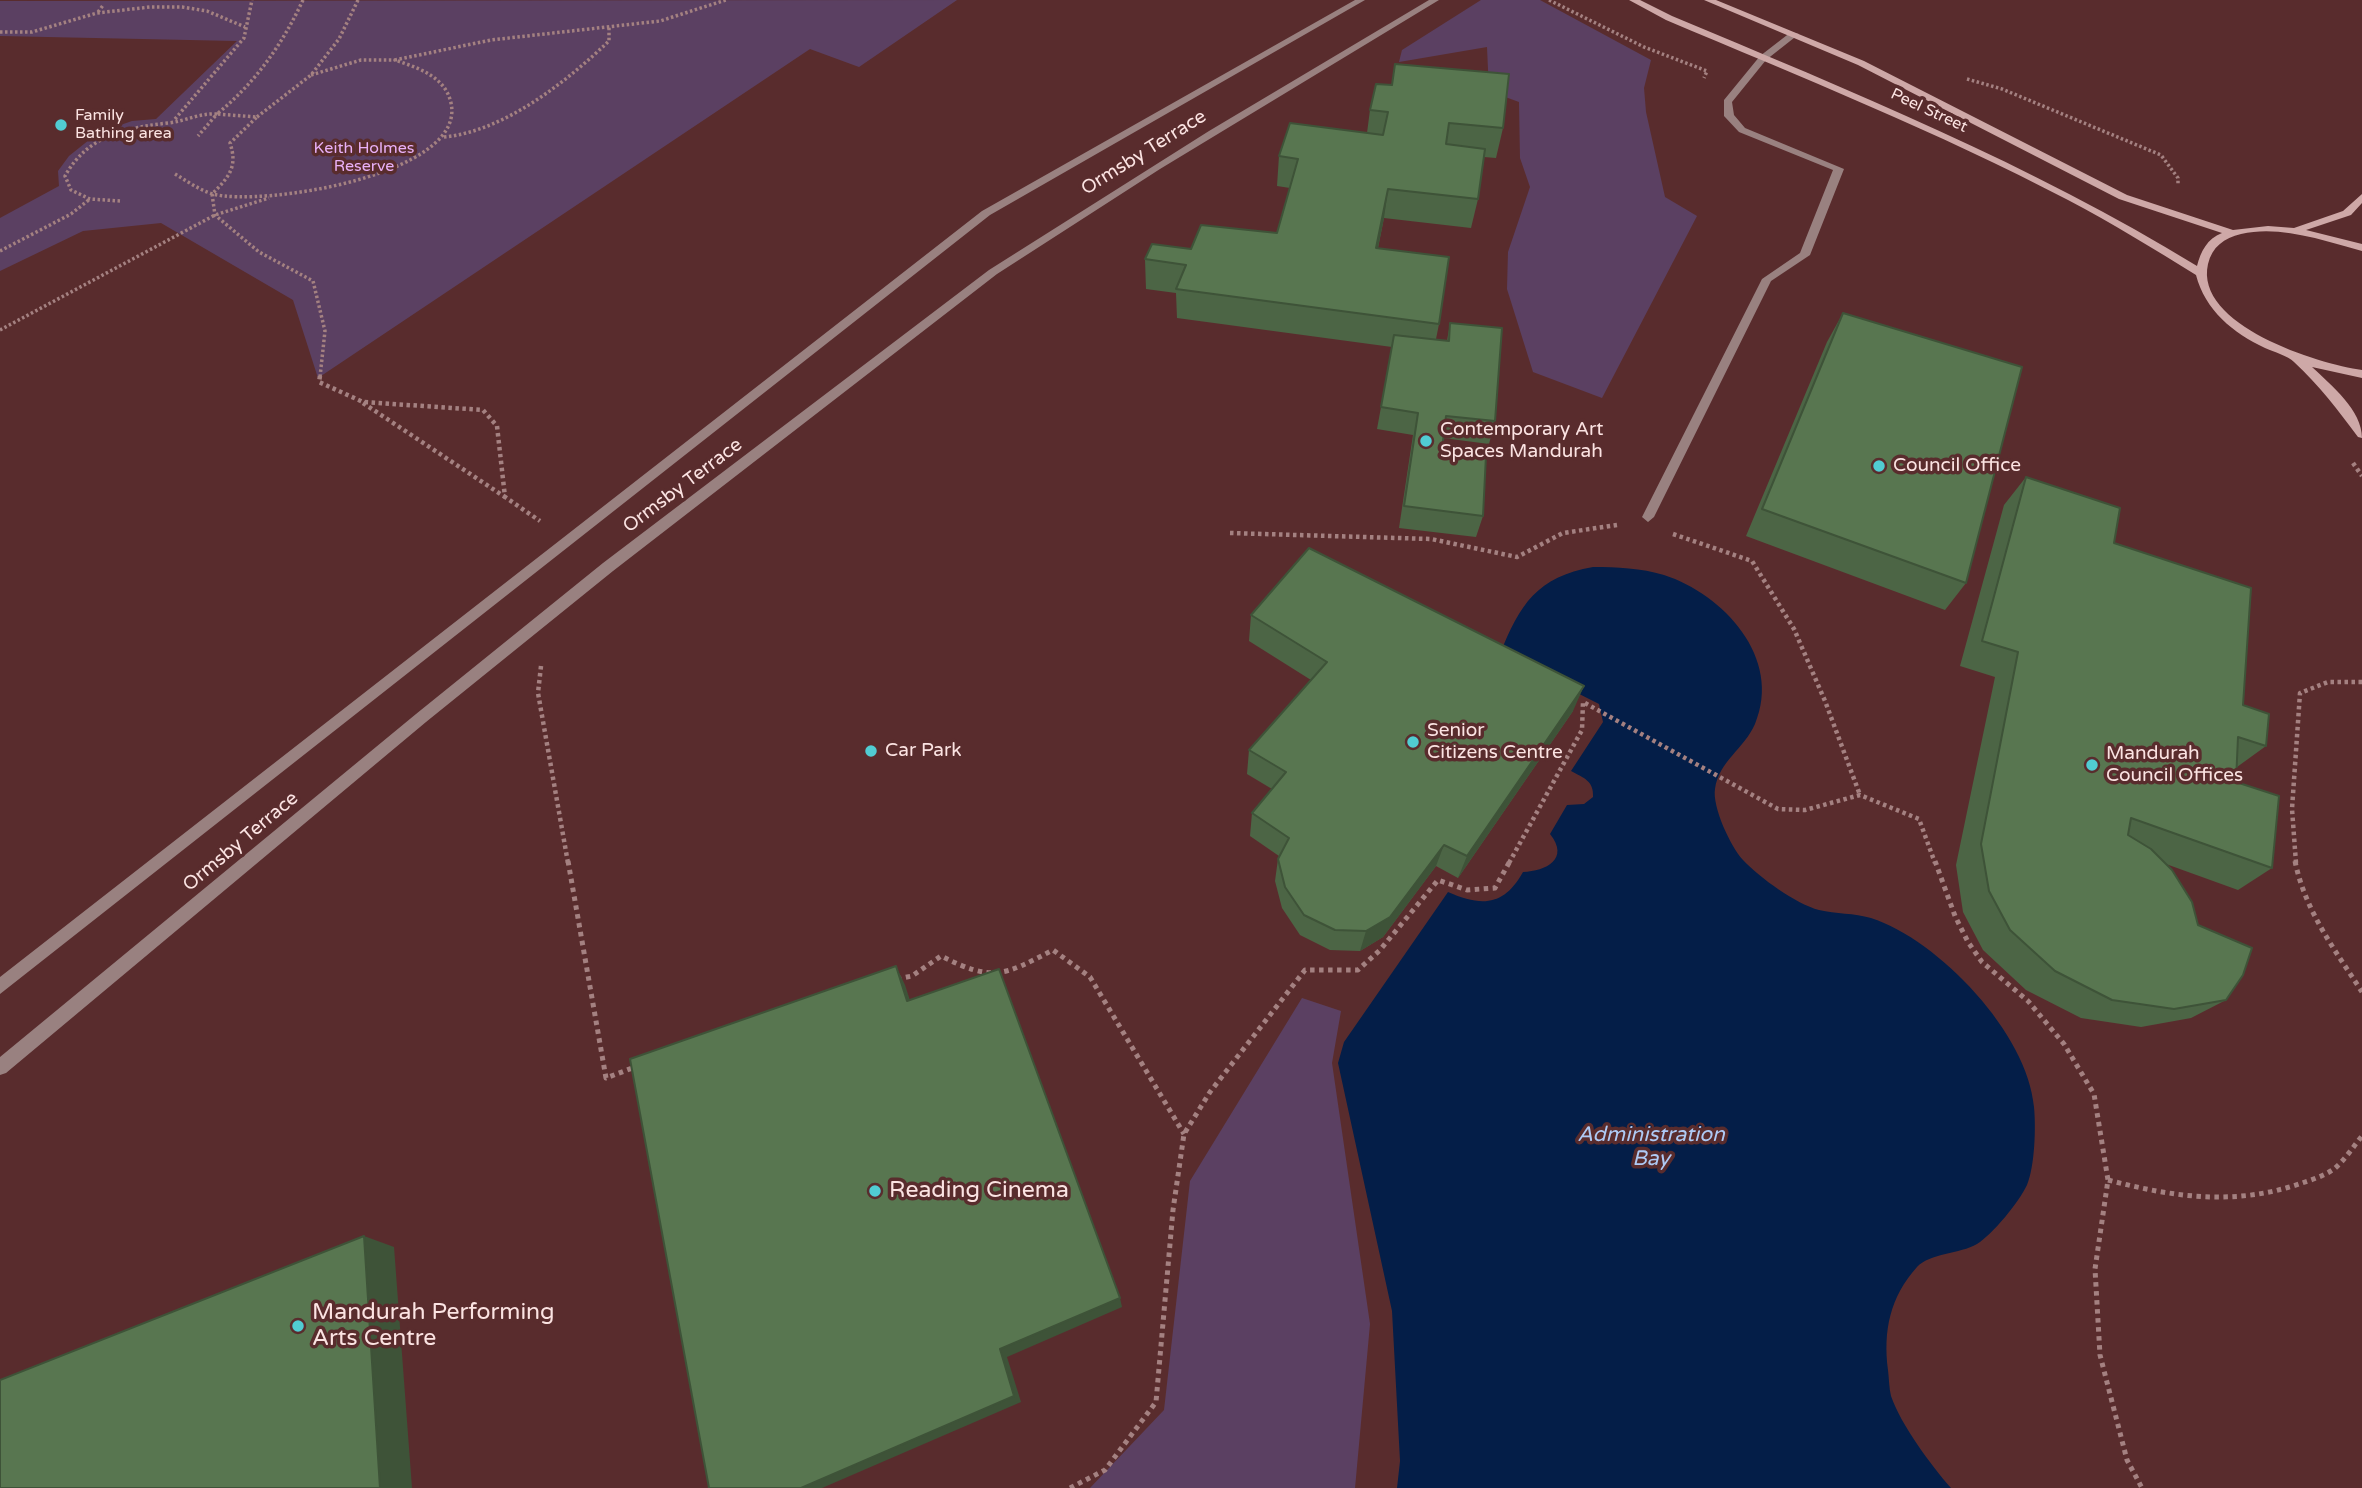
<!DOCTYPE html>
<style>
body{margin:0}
canvas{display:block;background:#592c2d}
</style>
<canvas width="2362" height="1488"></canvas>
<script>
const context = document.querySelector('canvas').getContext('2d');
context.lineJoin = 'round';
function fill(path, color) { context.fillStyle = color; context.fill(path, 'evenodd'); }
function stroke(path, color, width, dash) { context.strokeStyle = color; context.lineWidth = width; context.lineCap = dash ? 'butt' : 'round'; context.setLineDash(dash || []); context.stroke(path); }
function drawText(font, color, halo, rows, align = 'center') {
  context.font = font + ' "Varela Round",sans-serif'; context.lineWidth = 7; context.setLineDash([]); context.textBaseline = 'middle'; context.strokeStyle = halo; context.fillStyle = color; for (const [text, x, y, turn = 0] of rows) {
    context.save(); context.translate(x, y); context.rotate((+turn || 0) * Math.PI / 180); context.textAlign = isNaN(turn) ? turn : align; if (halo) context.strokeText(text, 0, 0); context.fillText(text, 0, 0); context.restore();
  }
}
const green = new Path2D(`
 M 957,0 L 859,67 L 810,49 L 318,378 L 293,300 L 161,223 L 83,231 L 0,271 L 0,218 L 59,186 L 58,171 L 69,156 L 89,140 L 112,128 L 132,121 L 156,119 L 237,41 L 0,36 L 0,1 Z
 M 1481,0 L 1540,0 L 1651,60 L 1644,88 L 1646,112 L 1665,197 L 1697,216 L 1602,398 L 1533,372 L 1507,289 L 1508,252 L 1530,187 L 1520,158 L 1519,102 L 1489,91 L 1487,47 L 1399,62 L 1402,50 Z
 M 1302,998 L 1341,1011 L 1332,1063 L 1370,1324 L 1355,1488 L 1090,1488 L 1164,1410 L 1190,1181 Z`);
const water = new Path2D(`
 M 1593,567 C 1617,567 1641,568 1664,575 C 1723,594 1783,658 1755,724 C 1744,749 1719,761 1715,789 C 1712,807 1731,847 1743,860 C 1760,878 1796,904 1819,910 C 1836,914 1854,913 1871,918 C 1939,940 2028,1034 2034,1107 C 2036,1127 2035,1166 2027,1185 C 2019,1202 1993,1234 1977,1244 C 1960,1254 1930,1253 1917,1267 C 1890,1297 1883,1331 1888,1370 C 1889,1378 1889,1388 1891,1396 C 1901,1425 1931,1465 1951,1488 L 1397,1488 L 1400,1461 L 1392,1311 L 1338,1063 L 1344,1042 L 1448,892 C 1482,907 1504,906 1523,872 C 1546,871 1570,859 1550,834 L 1567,805 L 1584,804 L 1593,797 C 1594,781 1584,778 1571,771 L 1603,722 L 1599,704 L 1500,654 C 1520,604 1537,577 1593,567 Z`);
const pathFar2 = new Path2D(`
 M 303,0 C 282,45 255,83 217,114 L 257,117 L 230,143 C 238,167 229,177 212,194 L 215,215 L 259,252 L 313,281 L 325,331 L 320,377
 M 1549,0 L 1644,47 L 1707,71 L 1704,78
 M 98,12 L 104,4
 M 0,32 L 32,32 L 97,13 L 150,7 L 182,7 L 207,11 L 245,27
 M 311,75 L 361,60 L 395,60
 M 1967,79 L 2002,89 L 2161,155 L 2178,178 L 2178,184
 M 257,117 L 311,75 L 339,39 L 358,0
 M 175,119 L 244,38 L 252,0
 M 444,137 C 505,131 566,82 609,41 L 609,27
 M 175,174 C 187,181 199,190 213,194 C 261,207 467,175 451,103 C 445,76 418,68 395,60 L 491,40 L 660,21 L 726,0
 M 120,201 L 90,199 L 71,190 L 65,176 C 88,135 125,128 168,123 C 186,121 199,113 217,114 L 198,136
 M 0,251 L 71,214 L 90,199
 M 0,330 L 215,215 L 269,198`);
const pathFar1 = new Path2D(`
 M 320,376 L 319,382 L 363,402 L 483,410 L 497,426 L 505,497 L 540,521
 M 363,403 L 505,497
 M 2353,463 L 2362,476
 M 1230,533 L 1431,539 L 1517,557 L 1563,533 L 1617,525
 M 1673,534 L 1752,561 L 1794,629 L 1825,701 L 1860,795
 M 541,666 L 538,693 L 568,863
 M 1509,863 L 1582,730 L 1583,702 L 1778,809 L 1805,810 L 1860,795 L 1919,819 L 1935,863
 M 2296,863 L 2292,809 L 2300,693 L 2328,682 L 2362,682`);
const path = new Path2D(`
 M 568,861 L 606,1078 L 635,1067
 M 1935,861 L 1955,916 L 1968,942 L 1982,962 L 2028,1001 L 2064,1044 L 2094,1094 L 2108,1180 L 2095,1269 L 2100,1355 L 2127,1460 L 2142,1488
 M 2295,861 C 2305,911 2335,950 2362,992
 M 897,979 L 912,976 L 941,956 C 993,982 1003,976 1053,950 L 1090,977 L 1184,1134
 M 2108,1180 C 2173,1197 2234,1206 2299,1184 C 2311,1180 2324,1176 2334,1169 C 2345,1160 2353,1147 2362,1136
 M 1070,1488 L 1105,1470 L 1156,1402 L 1173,1210 L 1184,1134 L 1210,1092 L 1305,970 L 1358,970 L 1380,950 L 1438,880 L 1467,890 L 1495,888 L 1510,861`);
const lane = new Path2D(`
 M 1791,32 L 1799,34 L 1766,60 L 1732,102 L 1734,115 L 1745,128 L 1844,169 L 1810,255 L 1771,281 L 1654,517 L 1648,522 L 1642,517 L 1762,279 L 1800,253 L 1833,170 L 1739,132 L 1724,116 L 1724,100 L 1760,56 Z`);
const street = new Path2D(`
 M 1355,0 L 1365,0 L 990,215 L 0,994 L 0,977 L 982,211 Z
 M 1429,0 L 1439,0 L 1160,169 L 997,274 L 613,571 L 426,722 L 6,1073 L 0,1075 L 0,1057 L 416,714 L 603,563 L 989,270 L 1209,131 Z`);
const secondary = new Path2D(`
 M 1629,0 L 1640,0 L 1672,16 C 1851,91 2031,164 2197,266 C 2201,251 2207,239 2222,233 L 2119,199 L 1858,65 L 1704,0 L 1716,0 L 1864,61 L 2127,195 L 2233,230 L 2268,226 L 2294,228 L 2343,211 L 2362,194 L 2362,203 L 2351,215 L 2306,230 L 2362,244 L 2362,251 C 2324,241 2281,225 2241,234 C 2224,238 2212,247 2208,264 C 2194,325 2318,364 2362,370 L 2362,378 L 2312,367 C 2332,386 2362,410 2362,438 L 2358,437 C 2338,410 2319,385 2294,362 C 2288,356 2274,352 2265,348 C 2233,333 2205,310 2196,275 C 2154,249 2112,223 2068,200 C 1938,132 1801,77 1666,20 Z`);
const wall = new Path2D(`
 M 1395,64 L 1503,128 L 1496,158 L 1484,157 L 1478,199 L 1471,228 L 1384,218 L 1378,248 L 1439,324 L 1436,339 L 1447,341 L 1450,323 L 1495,421 L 1489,444 L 1443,438 L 1442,449 L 1483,516 L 1476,537 L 1399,528 L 1413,435 L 1377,429 L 1392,347 L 1177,318 L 1176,293 L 1146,289 L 1145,259 L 1191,249 L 1277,233 L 1290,188 L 1277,186 L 1279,156 L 1367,133 L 1370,110 L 1392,85 Z
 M 1843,313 L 1966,583 L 1945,610 L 1746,536 L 1827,342 Z
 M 2026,477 L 2114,543 L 2243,705 L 2266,746 L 2237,767 L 2236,782 L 2272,868 L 2238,890 L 2166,864 L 2198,925 L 2226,1000 L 2191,1018 L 2141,1027 L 2081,1018 L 2026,990 L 1983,950 L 1963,912 L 1956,865 L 1995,677 L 1960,666 L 2004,505 Z
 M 1251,615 L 1573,711 L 1458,878 L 1436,866 L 1383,937 L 1360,951 L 1330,950 L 1300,935 L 1282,908 L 1275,881 L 1278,859 L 1279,856 L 1250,836 L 1252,813 L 1272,789 L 1247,774 L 1249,750 L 1311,680 L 1249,641 Z`);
const shadedWall = new Path2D(`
 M 1388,189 L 1384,218 L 1372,277 L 1376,248 Z
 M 1584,686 L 1573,711 L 1458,878 L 1467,856 Z
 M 1444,845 L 1436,866 L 1383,937 L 1360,951 L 1366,931 Z
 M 896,966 L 905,985 L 916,1019 L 907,1001 Z
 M 364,1236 L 394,1247 L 412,1488 L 380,1488 Z
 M 1120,1298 L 1122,1307 L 1007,1357 L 1021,1402 L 822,1488 L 801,1488 L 1000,1349 Z`);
const building = new Path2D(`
 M 1395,64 L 1509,74 L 1503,128 L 1449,123 L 1446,144 L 1485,149 L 1478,199 L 1388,189 L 1376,248 L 1449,257 L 1439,324 L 1176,289 L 1186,265 L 1145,259 L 1152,244 L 1191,249 L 1201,225 L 1277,233 L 1298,159 L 1279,156 L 1290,123 L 1383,135 L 1388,112 L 1370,110 L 1376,84 L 1392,85 Z
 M 1843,313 L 2022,367 L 1966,583 L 1762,509 Z
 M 1450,323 L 1502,328 L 1495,421 L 1446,416 L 1442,449 L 1486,455 L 1483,516 L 1404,506 L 1418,413 L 1381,407 L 1394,335 L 1449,341 Z
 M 2026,477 L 2120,508 L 2114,543 L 2251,588 L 2243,705 L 2269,714 L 2266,746 L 2238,737 L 2236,782 L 2279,796 L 2272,868 L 2131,818 L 2128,835 L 2151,849 L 2172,870 L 2192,902 L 2198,925 L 2252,948 L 2243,975 L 2226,1000 L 2174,1009 L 2112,1000 L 2055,971 L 2010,930 L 1989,891 L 1981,844 L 2018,652 L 1982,641 Z
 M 1309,548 L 1584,686 L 1467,856 L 1444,845 L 1390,917 L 1366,931 L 1335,930 L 1304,915 L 1285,887 L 1278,859 L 1289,838 L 1252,813 L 1286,772 L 1249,750 L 1327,662 L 1251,615 Z
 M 896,966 L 907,1001 L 999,969 L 1120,1298 L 1000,1349 L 1014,1396 L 801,1488 L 709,1488 L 630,1059 Z
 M 364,1236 L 380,1488 L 0,1488 L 0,1380 Z`);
const markers = [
 [61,125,7,"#51ccd2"],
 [1426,441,7,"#51ccd2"],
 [1879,466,7,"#51ccd2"],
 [1413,742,7,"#51ccd2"],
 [871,751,7,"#51ccd2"],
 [2092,765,7,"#51ccd2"],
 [875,1191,7,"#51ccd2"],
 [298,1326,7,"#51ccd2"]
];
const farStreetnames = [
 ["Peel Street",1929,111,25]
];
const farPoinames = [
 ["Family",75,116],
 ["Bathing area",75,134]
];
const farParknames = [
 ["Keith Holmes",364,149],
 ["Reserve",364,167]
];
const streetNames = [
 ["Ormsby Terrace",1144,153,-32],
 ["Ormsby Terrace",683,486,-37],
 ["Ormsby Terrace",241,842,-40]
];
const poiNames = [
 ["Contemporary Art",1440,430],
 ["Spaces Mandurah",1440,452],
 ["Council Office",1893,466],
 ["Senior",1427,731],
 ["Citizens Centre",1427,753],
 ["Car Park",885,751],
 ["Mandurah",2106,754],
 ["Council Offices",2106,776]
];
const waterNames = [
 ["Administration",1651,1135],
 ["Bay",1651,1159]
];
const nearPoinames = [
 ["Reading Cinema",889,1191],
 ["Mandurah Performing",312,1313],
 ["Arts Centre",312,1339]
];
fill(green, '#5b4062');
fill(water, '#041e48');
stroke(pathFar2, '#a48181', 3.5, [2.5, 2.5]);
stroke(pathFar1, '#a48181', 4.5, [3.5, 3.5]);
stroke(path, '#a48181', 5, [4.5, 4.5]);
fill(lane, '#998180');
fill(street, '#998180');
fill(secondary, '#cea8a7');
fill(wall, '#4c6545');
fill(shadedWall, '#3e5338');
fill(building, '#587650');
stroke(building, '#3e5338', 2);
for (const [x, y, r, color] of markers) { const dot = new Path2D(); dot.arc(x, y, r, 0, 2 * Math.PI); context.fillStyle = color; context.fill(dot); stroke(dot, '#592c2d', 2.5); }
drawText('16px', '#fbe3e2', '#592c2d', farStreetnames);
drawText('16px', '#fbe3e2', '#592c2d', farPoinames, 'left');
drawText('16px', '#e9b0f7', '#592c2d', farParknames);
drawText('19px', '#fbe3e2', '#592c2d', streetNames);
drawText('19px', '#fbe3e2', '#592c2d', poiNames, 'left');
drawText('italic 21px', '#aecaf5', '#592c2d', waterNames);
drawText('23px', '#fbe3e2', '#592c2d', nearPoinames, 'left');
</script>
